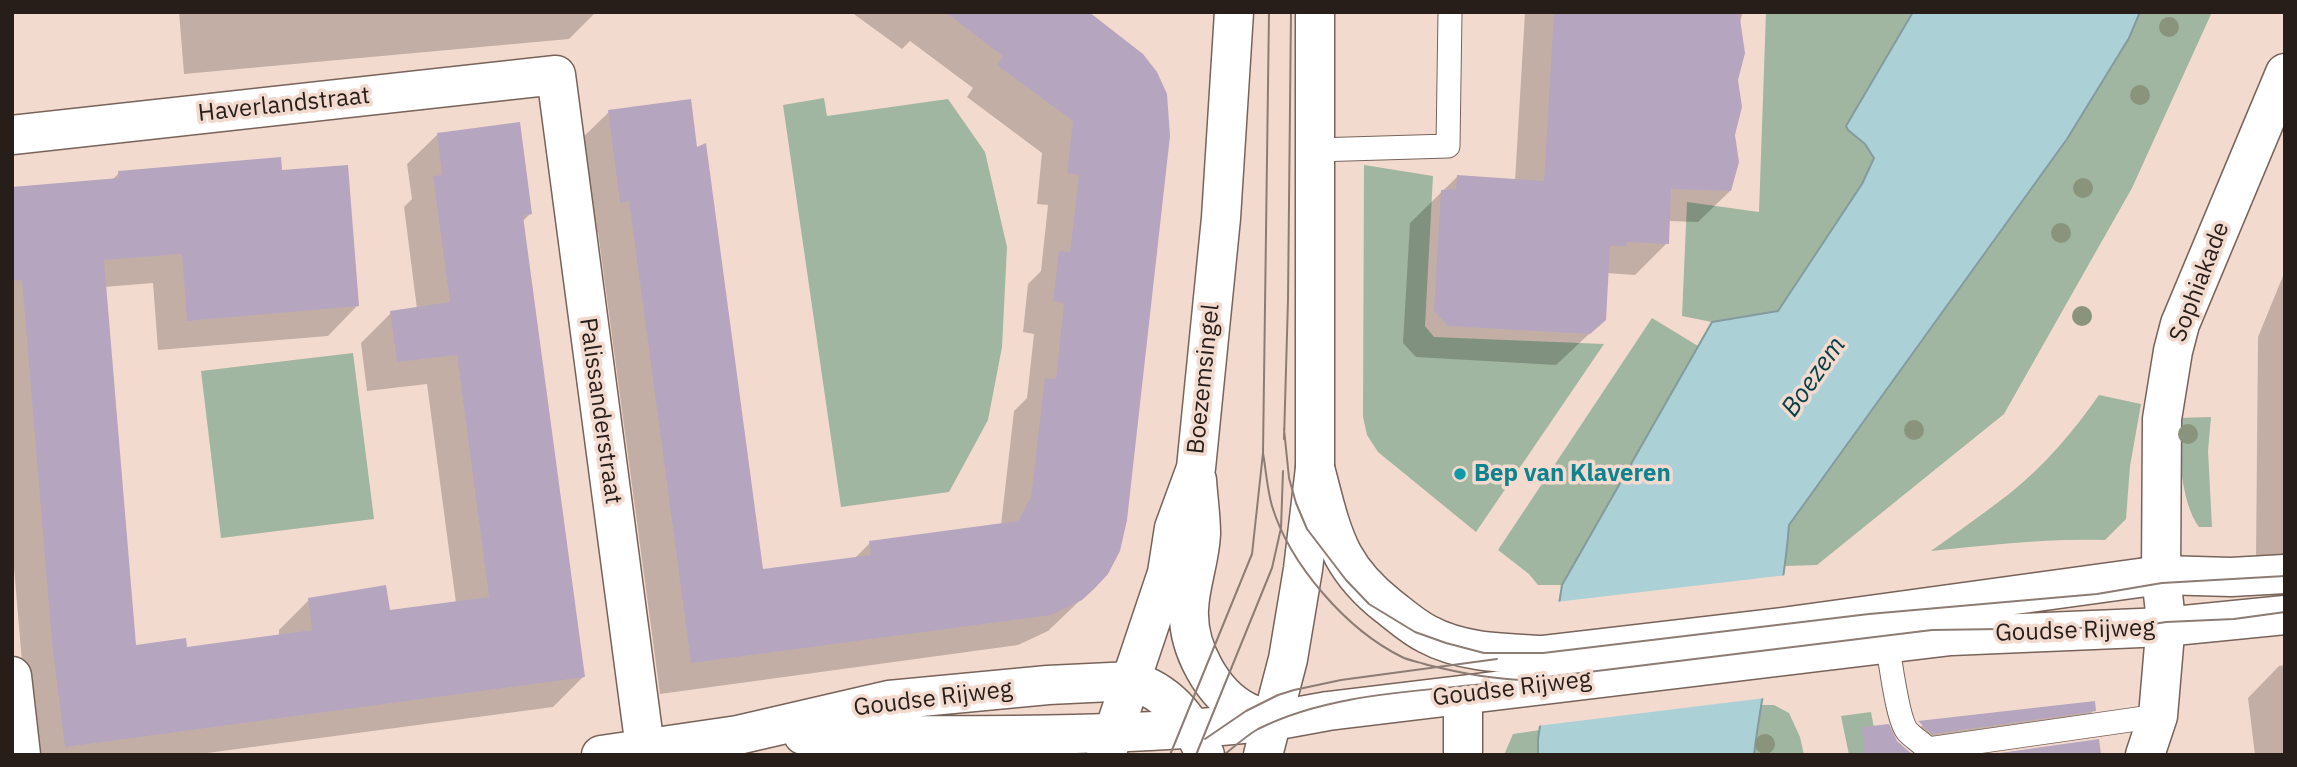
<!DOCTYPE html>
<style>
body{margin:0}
#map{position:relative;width:2297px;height:767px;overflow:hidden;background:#f3dacf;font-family:"IBM Plex Sans",sans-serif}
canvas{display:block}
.frame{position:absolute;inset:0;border:14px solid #271e1a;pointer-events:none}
</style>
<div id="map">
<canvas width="2297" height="767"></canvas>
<div class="frame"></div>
</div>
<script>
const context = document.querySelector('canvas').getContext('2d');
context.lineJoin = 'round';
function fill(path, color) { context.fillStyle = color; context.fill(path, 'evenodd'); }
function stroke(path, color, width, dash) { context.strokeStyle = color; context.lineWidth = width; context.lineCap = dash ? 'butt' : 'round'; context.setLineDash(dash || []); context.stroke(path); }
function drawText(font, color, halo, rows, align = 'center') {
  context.font = font + ' "IBM Plex Sans",sans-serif'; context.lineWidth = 7; context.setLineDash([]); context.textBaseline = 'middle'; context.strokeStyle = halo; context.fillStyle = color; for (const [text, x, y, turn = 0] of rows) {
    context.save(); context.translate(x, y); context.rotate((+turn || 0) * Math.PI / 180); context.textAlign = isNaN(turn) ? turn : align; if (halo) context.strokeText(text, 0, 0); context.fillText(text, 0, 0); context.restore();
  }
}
const green = new Path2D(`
 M 1766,12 L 1913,12 L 1846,126 L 1848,130 L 1865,144 L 1874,158 L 1862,184 L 1778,311 L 1712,322 L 1682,316 L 1687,202 L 1759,212 Z
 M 2140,12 L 2212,12 L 2132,188 L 2004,414 L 1817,565 L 1785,566 L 1789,525 L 2067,139 L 2129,38 Z
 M 824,98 L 827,116 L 948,99 L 985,152 L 1007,247 L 1002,347 L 988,420 L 949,492 L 841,507 L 783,105 Z
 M 1364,165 L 1433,176 L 1425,326 L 1434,337 L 1604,344 L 1476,532 L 1378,452 L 1367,435 L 1363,417 Z
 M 1652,318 L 1698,346 L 1562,585 L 1538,585 L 1529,574 L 1498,550 Z
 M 353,353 L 374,519 L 221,538 L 201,371 Z
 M 2099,395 L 2141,404 L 2130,466 L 2126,519 L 2105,540 C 2047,538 1989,545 1931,551 C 1957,532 1983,514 2009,494 C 2044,466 2073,432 2099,395 Z
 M 2211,417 L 2208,451 L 2212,527 L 2199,527 C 2180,501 2180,450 2176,418 Z
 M 1760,705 L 1774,705 L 1789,713 L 1800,737 L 1804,755 L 1754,755 Z
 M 1871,712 L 1879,755 L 1849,755 L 1841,716 Z
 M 1540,730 L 1538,755 L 1504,755 L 1513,734 Z`);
const water = new Path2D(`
 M 1913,12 L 2140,12 L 2129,38 L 2067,139 L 1789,525 C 1783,603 1763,678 1754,755 L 1538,755 L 1538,739 L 1562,585 L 1712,322 L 1778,311 L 1862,184 L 1874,158 L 1865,144 L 1848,130 L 1846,126 Z`);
const pier = new Path2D(`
 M 1787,575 L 1765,698 L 1537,726 L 1556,602 Z`);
const shadow = new Path2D(`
 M 179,12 L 596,12 L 569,39 L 184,74 Z
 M 851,12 L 1084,12 L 1094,587 L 1048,631 L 1018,645 L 660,694 L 598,232 L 589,233 L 577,143 L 609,112 L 762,571 L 854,559 L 870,543 L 1001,525 L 1014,411 L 1027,398 L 1034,334 L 1023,332 L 1028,284 L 1041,271 L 1048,205 L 1037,204 L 1042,153 L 967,97 L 973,88 L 910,41 L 902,49 Z
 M 1525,12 L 1743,12 L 1739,25 L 1730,191 L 1698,222 L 1668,221 L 1667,243 L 1635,275 L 1606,273 L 1604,320 L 1556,365 L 1416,357 L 1403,343 L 1410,223 L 1457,177 L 1515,181 Z
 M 437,135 L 530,214 L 522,222 L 583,677 L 553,707 L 192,755 L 33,755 L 23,674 L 12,544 L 12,189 L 111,181 L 119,173 L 280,172 L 357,306 L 328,336 L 158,350 L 153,283 L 104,287 L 134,647 L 185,649 L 279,636 L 279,630 L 309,600 L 388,612 L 456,603 L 427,384 L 367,391 L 361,343 L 391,313 L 417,309 L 404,207 L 412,199 L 407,164 Z
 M 2285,271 L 2285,560 L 2256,559 L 2258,337 Z
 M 2285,665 L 2285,755 L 2255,755 L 2248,698 L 2279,666 Z
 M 2094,710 L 2085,720 L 1922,743 L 1916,731 L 1926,722 Z`);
const building = new Path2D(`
 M 945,12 L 1089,12 L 1143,54 L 1157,72 L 1167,94 L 1170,136 L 1127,520 L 1120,551 L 1108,574 L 1095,588 L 1082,600 L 1051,615 L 691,663 L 629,201 L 620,203 L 608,110 L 691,99 L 697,147 L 706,143 L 763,569 L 871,555 L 869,541 L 1018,521 L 1031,497 L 1045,378 L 1056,379 L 1064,303 L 1053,301 L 1059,251 L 1070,252 L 1079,175 L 1067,173 L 1073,121 L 997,65 L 1003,56 Z
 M 1554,12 L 1739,12 L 1745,53 L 1738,80 L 1742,107 L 1735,135 L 1739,162 L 1731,191 L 1671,189 L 1669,244 L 1627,242 L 1627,246 L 1610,246 L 1606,320 L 1590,334 L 1448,326 L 1434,311 L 1441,190 L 1456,189 L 1457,175 L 1544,181 Z
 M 520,122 L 532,214 L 523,216 L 585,677 L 65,747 L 52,643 L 22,280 L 12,281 L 12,187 L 119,178 L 118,171 L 281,157 L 282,170 L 348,165 L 359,306 L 187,321 L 182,254 L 104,260 L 136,645 L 186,638 L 187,647 L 312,630 L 308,598 L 386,585 L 390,610 L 489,597 L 457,355 L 397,362 L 390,311 L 450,302 L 433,176 L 442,175 L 437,133 Z
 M 2095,701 L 2096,711 L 1932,734 L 1918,721 Z
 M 1889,724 L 1897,741 L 1913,755 L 1864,755 L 1862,727 Z
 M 2099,739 L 2101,755 L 1986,755 Z`);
const service = new Path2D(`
 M 1315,150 L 1448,146 L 1450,12
 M 1887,643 C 1891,663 1897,718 1907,731 C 1915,740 1926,744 1931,755
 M 1928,749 L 2158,716`);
const minor = new Path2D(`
 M 12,135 L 556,75 L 645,748
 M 12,676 L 21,755
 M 803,735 C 960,735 1117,739 1273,721
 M 601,755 L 738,735 L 889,700 L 1048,685 L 1132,681
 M 1463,755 L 1463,696
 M 2145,755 L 2158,716 L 2166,622 L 2161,575 L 2162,419 L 2173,351 L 2180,324 L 2285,73`);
const tertiary = new Path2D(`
 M 1315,468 C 1323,497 1329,528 1343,555 C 1354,575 1370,592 1388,606 C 1401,616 1413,627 1427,634 C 1462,653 1504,653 1542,655 L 1782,627 L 2161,575 L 2231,577 L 2285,574
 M 1273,721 L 1328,711 L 1951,636 L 2164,627 L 2285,615`);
const secondary = new Path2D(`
 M 1197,480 C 1198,497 1201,516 1201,534 C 1200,559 1190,584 1189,609 C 1187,647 1212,695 1247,712 C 1256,716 1265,718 1273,721
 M 1132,681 C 1169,692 1191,720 1205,755
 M 1106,755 L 1167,573 L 1174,528 L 1196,468 L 1221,218 L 1234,12
 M 1263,755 L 1288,659 L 1303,569 L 1315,468 L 1315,12`);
const tram = new Path2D(`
 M 1284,429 L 1289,478 L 1296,503 L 1307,529 L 1346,580 L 1369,604 L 1415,632 L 1446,643 L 1484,653 L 1543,653 L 1869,614 L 2097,594 L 2162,583 L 2285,576
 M 1284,439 L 1288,300 L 1291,12
 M 1263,453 C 1266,470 1267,489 1272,506 C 1290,565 1347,630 1402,657 C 1410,661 1420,662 1428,665 C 1460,673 1491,679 1523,680 L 1932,630 L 2135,627 L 2166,622 L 2234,619 L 2285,612
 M 1205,739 L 1246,711 L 1278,695 L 1294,690 L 1341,680 L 1497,659
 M 1170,755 L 1252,554 L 1263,453 L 1269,12
 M 1196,755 L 1272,568 L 1281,528 L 1283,471
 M 1224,755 C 1235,746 1246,736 1258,729 C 1330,693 1415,692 1493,683`);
const trees = [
 [2169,27],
 [2140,95],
 [2083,188],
 [2061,233],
 [2082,316],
 [1914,430],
 [2188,434],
 [1765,744]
];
const markers = [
 [1460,474,7,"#0f9aa8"]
];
const streetNames = [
 ["Haverlandstraat",284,105,-6],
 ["Sophiakade",2200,282,-69],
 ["Boezemsingel",1204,379,-84],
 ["Palissanderstraat",600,411,82],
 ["Goudse Rijweg",2075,631,-2],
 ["Goudse Rijweg",1512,689,-7],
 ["Goudse Rijweg",933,699,-7]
];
const cultureNames = [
 ["Bep van Klaveren",1474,474]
];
const waterNames = [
 ["Boezem",1814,377,-55]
];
fill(green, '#a0b6a0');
fill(water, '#abd1d6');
stroke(water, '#839b9e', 2);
fill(pier, '#f3dacf');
fill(shadow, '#0003');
fill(building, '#b5a5be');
stroke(service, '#78635a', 25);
stroke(minor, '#78635a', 41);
stroke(tertiary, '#78635a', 41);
stroke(secondary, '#78635a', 41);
stroke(service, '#fff', 23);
stroke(minor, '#fff', 38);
stroke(tertiary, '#fff', 38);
stroke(secondary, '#fff', 38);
stroke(tram, '#8d7c74', 2);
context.fillStyle = '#8a947c';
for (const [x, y] of trees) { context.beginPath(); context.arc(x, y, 10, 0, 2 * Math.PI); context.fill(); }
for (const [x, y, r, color] of markers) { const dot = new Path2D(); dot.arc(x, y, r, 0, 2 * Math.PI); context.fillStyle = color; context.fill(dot); stroke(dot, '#f3dacf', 2.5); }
drawText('24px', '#271e1a', '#f3dacf', streetNames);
drawText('bold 24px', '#0d838f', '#f3dacf', cultureNames, 'left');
drawText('italic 26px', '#033f46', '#f3dacf', waterNames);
</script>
